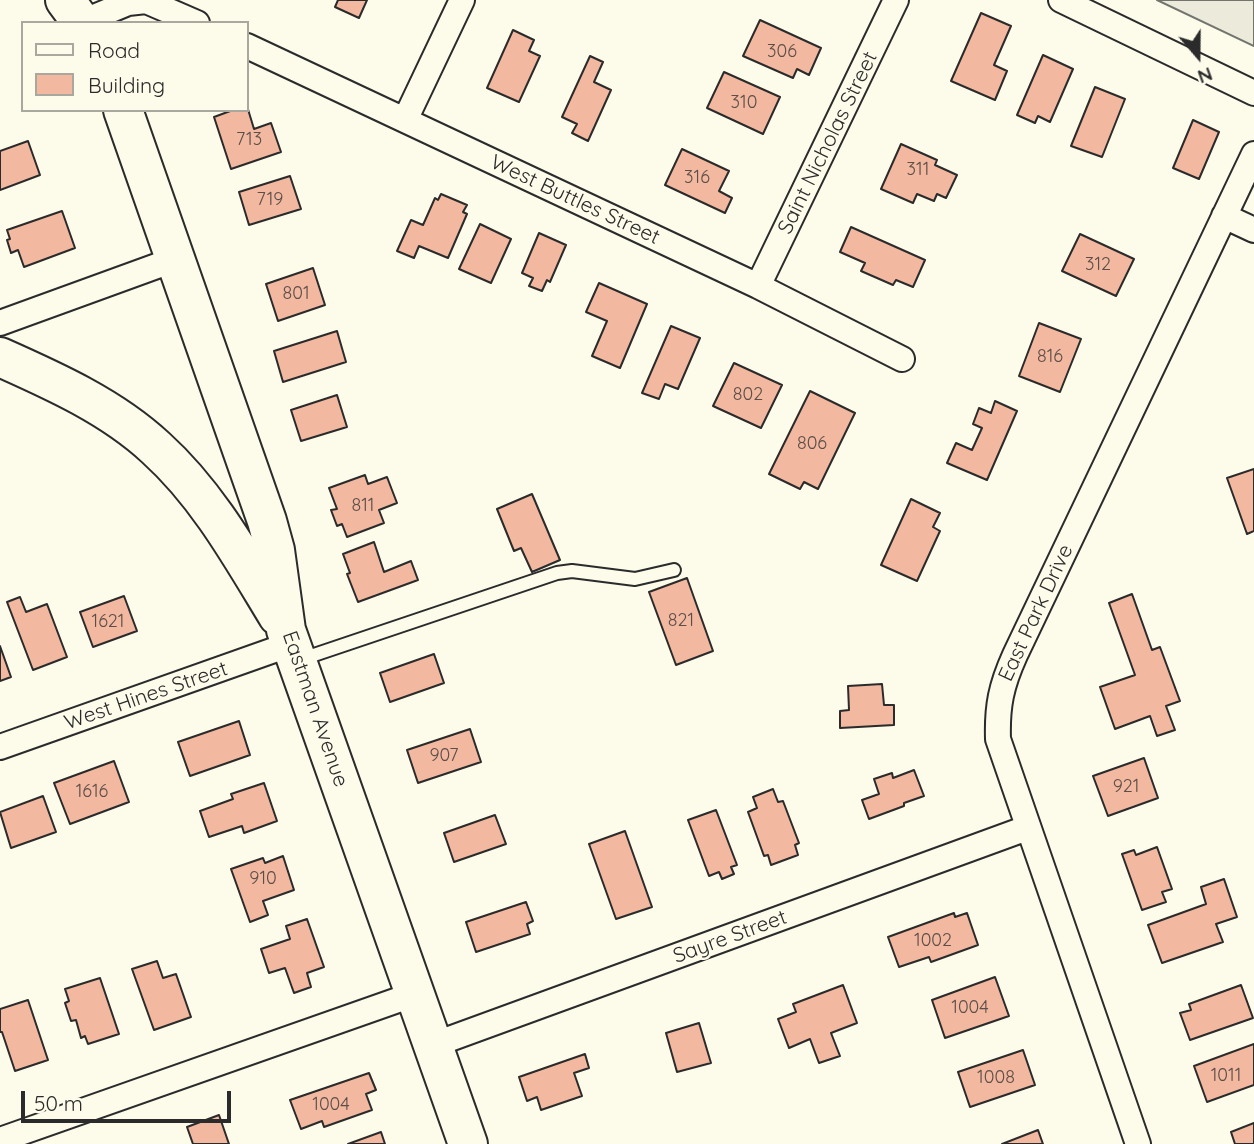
<!DOCTYPE html>
<style>
body{margin:0}
#map{position:relative;width:1254px;height:1144px;overflow:hidden;background:#fdfbea;font-family:Quicksand,sans-serif}
canvas{display:block}
.legend{position:absolute;left:21px;top:21px;width:228px;height:91px;box-sizing:border-box;background:#fdfbea;border:2px solid #a9a89e;margin:0;padding:9px 12px;list-style:none;font-size:21px;color:#2b2b2b}
.legend li{display:flex;align-items:center;gap:14px;height:35px}
.legend b{width:35px;border:2px solid #a9a89e}
.north{position:absolute;left:1163px;top:21px;width:70px;height:70px;-webkit-text-stroke:5px #fdfbea;paint-order:stroke;rotate:160deg;font-size:19px;font-weight:700;line-height:28px;text-align:center;color:#2b2b2b}
.north::after{content:'';display:block;margin:auto;width:24px;height:32px;background:#2b2b2b;clip-path:polygon(50% 0,100% 100%,50% 72%,0 100%)}
.scale{position:absolute;left:21px;top:1091px;width:210px;height:32px;box-sizing:border-box;border:4px solid #2b2b2b;border-top:0;padding-left:9px;font-size:21px;line-height:24px;white-space:nowrap;color:#2b2b2b;-webkit-text-stroke:5px #fdfbea;paint-order:stroke}
</style>
<div id="map">
<canvas width="1254" height="1144"></canvas>
<ul class="legend">
<li><b style="height:9px;background:#fdfbea"></b>Road</li>
<li><b style="height:19px;background:#f2b8a0"></b>Building</li>
</ul>
<div class="north">N</div>
<div class="scale">50 m</div>
</div>
<script>
const context = document.querySelector('canvas').getContext('2d');
context.lineJoin = 'round';
function fill(path, color) { context.fillStyle = color; context.fill(path, 'evenodd'); }
function stroke(path, color, width, dash) { context.strokeStyle = color; context.lineWidth = width; context.lineCap = dash ? 'butt' : 'round'; context.setLineDash(dash || []); context.stroke(path); }
function drawText(font, color, halo, rows, align = 'center') {
  context.font = font + ' Quicksand,sans-serif'; context.lineWidth = 5; context.setLineDash([]); context.textBaseline = 'middle'; context.strokeStyle = halo; context.fillStyle = color; for (const [text, x, y, turn = 0] of rows) {
    context.save(); context.translate(x, y); context.rotate((+turn || 0) * Math.PI / 180); context.textAlign = isNaN(turn) ? turn : align; if (halo) context.strokeText(text, 0, 0); context.fillText(text, 0, 0); context.restore();
  }
}
const green = new Path2D(`
 M 1157,0 L 1254,0 L 1254,46 Z`);
const building = new Path2D(`
 M 338,0 L 367,0 L 359,18 L 335,7 Z
 M 981,13 L 1011,26 L 994,65 L 1007,71 L 995,100 L 951,81 Z
 M 760,20 L 821,48 L 809,75 L 797,69 L 793,78 L 743,56 Z
 M 513,30 L 534,40 L 529,51 L 540,56 L 519,102 L 487,88 Z
 M 1043,55 L 1073,69 L 1050,122 L 1038,116 L 1035,123 L 1017,115 Z
 M 590,56 L 603,62 L 594,82 L 611,90 L 588,141 L 572,133 L 577,124 L 562,117 Z
 M 724,72 L 780,97 L 763,134 L 707,108 Z
 M 1095,87 L 1125,99 L 1102,157 L 1071,146 Z
 M 247,106 L 254,129 L 271,123 L 281,152 L 231,169 L 214,117 L 233,110 L 247,110 Z
 M 1193,120 L 1219,132 L 1199,179 L 1173,168 Z
 M 28,141 L 40,175 L 0,190 L 0,151 Z
 M 901,144 L 937,160 L 935,165 L 957,175 L 946,198 L 937,194 L 934,201 L 917,194 L 913,203 L 881,189 Z
 M 682,149 L 729,171 L 719,191 L 732,198 L 725,213 L 665,185 Z
 M 290,176 L 301,209 L 249,225 L 239,192 Z
 M 441,194 L 467,205 L 463,212 L 467,214 L 448,258 L 419,246 L 414,258 L 397,251 L 411,220 L 423,225 L 435,198 L 438,200 Z
 M 62,211 L 75,248 L 24,267 L 18,250 L 11,253 L 7,240 L 10,239 L 7,230 Z
 M 480,224 L 511,239 L 491,283 L 459,269 Z
 M 851,227 L 925,260 L 913,287 L 896,280 L 893,285 L 861,271 L 865,263 L 840,252 Z
 M 539,233 L 566,245 L 550,282 L 547,280 L 542,291 L 529,286 L 533,278 L 522,273 Z
 M 1080,234 L 1134,259 L 1116,296 L 1062,271 Z
 M 313,268 L 325,305 L 278,321 L 266,284 Z
 M 599,283 L 647,304 L 620,368 L 592,356 L 607,321 L 586,312 Z
 M 1039,323 L 1081,339 L 1060,392 L 1019,376 Z
 M 671,326 L 700,338 L 678,389 L 665,384 L 659,399 L 642,393 Z
 M 337,331 L 346,362 L 283,382 L 274,351 Z
 M 734,363 L 782,385 L 761,428 L 713,406 Z
 M 810,391 L 855,413 L 818,489 L 804,482 L 800,489 L 769,474 Z
 M 337,395 L 347,427 L 301,441 L 291,410 Z
 M 995,401 L 1017,411 L 987,480 L 947,463 L 956,443 L 972,450 L 982,428 L 973,424 L 979,408 L 991,413 Z
 M 1254,469 L 1254,531 L 1247,534 L 1227,478 Z
 M 365,475 L 368,484 L 387,477 L 397,503 L 379,510 L 384,523 L 347,537 L 342,524 L 337,526 L 331,510 L 337,509 L 329,488 Z
 M 532,494 L 560,560 L 532,572 L 521,548 L 514,551 L 497,509 Z
 M 911,499 L 940,513 L 933,527 L 940,531 L 917,581 L 881,565 Z
 M 374,542 L 384,572 L 411,561 L 418,580 L 358,602 L 347,574 L 350,573 L 343,554 Z
 M 687,578 L 713,651 L 676,665 L 649,592 Z
 M 1132,594 L 1152,650 L 1160,647 L 1180,701 L 1166,706 L 1175,730 L 1157,736 L 1150,716 L 1115,729 L 1100,687 L 1135,675 L 1109,603 Z
 M 124,596 L 137,631 L 93,647 L 80,612 Z
 M 20,597 L 26,612 L 47,604 L 67,657 L 33,670 L 7,602 Z
 M 0,646 L 11,677 L 0,681 Z
 M 434,654 L 444,683 L 390,702 L 380,673 Z
 M 882,684 L 884,705 L 894,705 L 894,725 L 840,728 L 840,711 L 849,710 L 848,686 Z
 M 239,721 L 250,755 L 190,776 L 178,742 Z
 M 470,729 L 481,762 L 418,783 L 407,750 Z
 M 1144,758 L 1158,798 L 1108,816 L 1093,776 Z
 M 114,761 L 129,802 L 70,824 L 54,783 Z
 M 914,770 L 924,796 L 904,803 L 904,806 L 869,819 L 862,800 L 879,794 L 874,779 L 892,773 L 893,778 Z
 M 264,783 L 277,821 L 244,833 L 242,826 L 209,837 L 200,811 L 233,799 L 231,794 Z
 M 773,789 L 778,802 L 783,801 L 799,843 L 795,845 L 798,855 L 771,865 L 768,855 L 764,856 L 748,812 L 757,808 L 753,797 Z
 M 43,796 L 56,832 L 11,848 L 0,812 Z
 M 716,810 L 737,865 L 731,867 L 734,874 L 722,879 L 719,872 L 709,876 L 688,820 Z
 M 495,815 L 506,844 L 454,862 L 444,833 Z
 M 625,831 L 652,907 L 616,919 L 589,844 Z
 M 1157,847 L 1172,889 L 1162,892 L 1166,902 L 1142,910 L 1122,854 L 1134,850 L 1136,855 Z
 M 283,856 L 294,890 L 263,901 L 268,915 L 250,922 L 231,869 L 263,858 L 265,863 Z
 M 1224,879 L 1237,917 L 1216,924 L 1223,942 L 1162,963 L 1148,925 L 1206,904 L 1201,887 Z
 M 526,902 L 533,921 L 527,924 L 530,934 L 476,952 L 466,922 Z
 M 954,913 L 955,917 L 967,913 L 978,945 L 931,962 L 929,957 L 899,967 L 888,937 Z
 M 307,919 L 324,967 L 307,973 L 311,987 L 294,993 L 285,968 L 269,973 L 261,949 L 290,939 L 286,926 Z
 M 157,961 L 163,978 L 176,974 L 191,1017 L 154,1030 L 132,969 Z
 M 995,977 L 1009,1016 L 945,1038 L 932,1000 Z
 M 100,978 L 119,1034 L 88,1044 L 85,1036 L 81,1038 L 76,1020 L 71,1021 L 65,1003 L 69,1001 L 65,989 Z
 M 843,985 L 857,1023 L 831,1033 L 840,1056 L 819,1063 L 810,1039 L 789,1048 L 778,1019 L 796,1012 L 793,1004 Z
 M 1241,985 L 1253,1018 L 1190,1040 L 1180,1013 L 1191,1010 L 1189,1004 Z
 M 28,1000 L 48,1060 L 15,1071 L 2,1032 L 0,1032 L 0,1009 Z
 M 699,1023 L 711,1063 L 677,1072 L 666,1033 Z
 M 1254,1044 L 1254,1085 L 1207,1102 L 1194,1066 Z
 M 1023,1050 L 1035,1085 L 970,1107 L 958,1072 Z
 M 585,1054 L 589,1068 L 574,1073 L 582,1096 L 541,1110 L 537,1097 L 527,1101 L 519,1077 Z
 M 369,1073 L 376,1090 L 366,1094 L 372,1110 L 324,1127 L 322,1121 L 301,1129 L 290,1100 Z
 M 219,1115 L 229,1144 L 193,1144 L 187,1127 Z
 M 1254,1123 L 1254,1144 L 1235,1144 L 1231,1132 Z
 M 1038,1130 L 1043,1144 L 1002,1144 Z
 M 381,1132 L 385,1144 L 348,1144 Z`);
const lane = new Path2D(`
 M 302,659 L 557,573 L 572,571 L 635,579 L 674,570`);
const street = new Path2D(`
 M 1061,0 L 1254,93
 M 82,22 L 128,3 L 146,1 L 197,23
 M 247,46 L 758,286 L 902,359
 M 405,120 L 462,0
 M 1224,216 L 1254,230
 M 758,286 L 896,0
 M 0,323 L 176,259
 M 0,747 L 291,644
 M 433,1045 L 1027,828
 M 0,1140 L 415,994
 M 1138,1144 L 998,739 C 997,706 1001,686 1015,655 L 1254,154`);
const primary = new Path2D(`
 M 65,0 L 82,23
 M 123,110 L 267,521 L 275,550 L 286,630 L 468,1144
 M 0,357 C 54,381 112,407 156,448 C 208,495 242,557 278,616`);
const numberNames = [
 ["306",782,52],
 ["310",744,103],
 ["713",249,140],
 ["311",918,170],
 ["316",697,178],
 ["719",270,200],
 ["312",1098,265],
 ["801",296,294],
 ["816",1050,357],
 ["802",748,395],
 ["806",812,444],
 ["811",363,506],
 ["821",681,621],
 ["1621",108,622],
 ["907",444,756],
 ["921",1126,787],
 ["1616",92,792],
 ["910",263,879],
 ["1002",933,941],
 ["1004",970,1008],
 ["1011",1226,1076],
 ["1008",996,1078],
 ["1004",331,1105]
];
const streetNames = [
 ["Saint Nicholas Street",828,143,-64],
 ["West Buttles Street",575,200,25],
 ["East Park Drive",1036,613,-65],
 ["West Hines Street",146,696,-19],
 ["Eastman Avenue",315,709,71],
 ["Sayre Street",730,937,-20]
];
fill(green, '#ecebdb');
stroke(green, '#74746e', 2);
fill(building, '#f2b8a0');
stroke(building, '#2b2b2b', 2);
stroke(lane, '#2b2b2b', 16);
stroke(street, '#2b2b2b', 28);
stroke(primary, '#2b2b2b', 42);
stroke(lane, '#fdfbea', 12);
stroke(street, '#fdfbea', 24);
stroke(primary, '#fdfbea', 38);
drawText('18px', '#5d4e48', null, numberNames);
drawText('21px', '#2b2b2b', '#fdfbea', streetNames);
</script>
